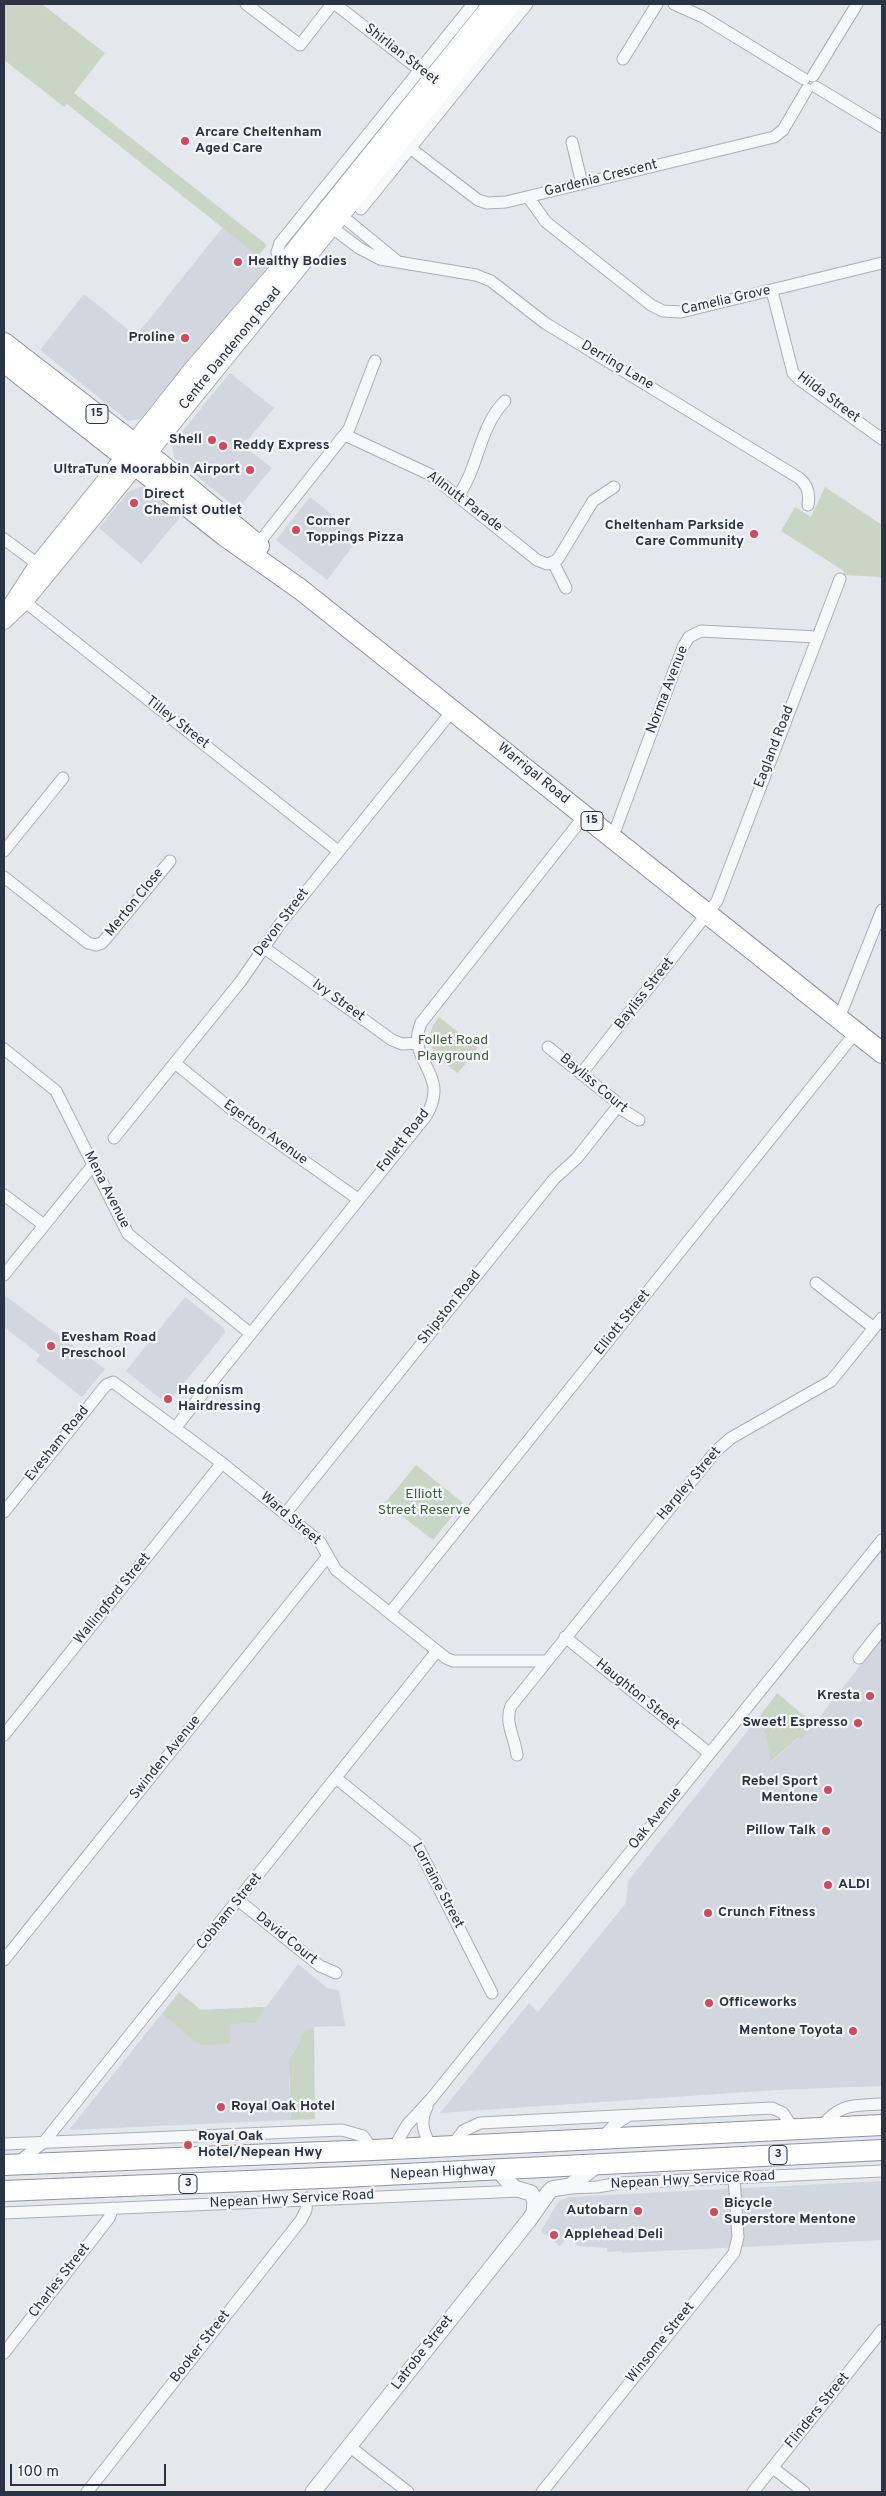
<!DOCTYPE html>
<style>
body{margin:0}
#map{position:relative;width:886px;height:2496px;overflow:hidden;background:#e4e7ec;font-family:Overpass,sans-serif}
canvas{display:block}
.frame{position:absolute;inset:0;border:5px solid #2b3445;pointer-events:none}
.scale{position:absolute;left:10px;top:2464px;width:156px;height:22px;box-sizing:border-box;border:2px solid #2b3445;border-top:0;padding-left:6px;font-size:15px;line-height:18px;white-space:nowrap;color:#2b3445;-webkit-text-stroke:4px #f4f6f9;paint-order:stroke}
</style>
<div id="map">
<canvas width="886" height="2496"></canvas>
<div class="frame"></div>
<div class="scale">100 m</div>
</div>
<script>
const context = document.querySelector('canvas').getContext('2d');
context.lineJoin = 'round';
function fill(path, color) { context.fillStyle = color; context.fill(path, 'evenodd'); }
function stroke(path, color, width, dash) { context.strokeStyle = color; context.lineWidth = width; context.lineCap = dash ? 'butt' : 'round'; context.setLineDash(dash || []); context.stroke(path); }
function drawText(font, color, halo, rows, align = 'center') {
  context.font = font + ' Overpass,sans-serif'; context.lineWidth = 4.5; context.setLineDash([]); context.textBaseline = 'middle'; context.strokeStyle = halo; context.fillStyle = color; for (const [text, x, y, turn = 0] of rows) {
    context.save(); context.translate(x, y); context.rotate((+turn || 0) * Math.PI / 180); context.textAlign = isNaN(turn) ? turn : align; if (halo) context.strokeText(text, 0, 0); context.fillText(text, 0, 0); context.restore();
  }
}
const built = new Path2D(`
 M 223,227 L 270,264 L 140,419 L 128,421 L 40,350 L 84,294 L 136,336 Z
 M 230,373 L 274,408 L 243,446 L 272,468 L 238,509 L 174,458 L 172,444 Z
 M 143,486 L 181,516 L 141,564 L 99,528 L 128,492 Z
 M 310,497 L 360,537 L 327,580 L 276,540 Z
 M 4,1295 L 105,1369 L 82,1397 L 36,1361 L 40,1355 L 4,1327 Z
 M 185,1297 L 224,1328 L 225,1333 L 170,1400 L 163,1401 L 126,1371 Z
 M 882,1638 L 882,2086 L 776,2090 L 440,2113 L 529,2003 L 538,2012 L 626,1903 L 628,1881 L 769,1704 L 771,1762 L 814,1724 Z
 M 298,1964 L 327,1988 L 339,1990 L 345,2026 L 314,2027 L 292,2054 L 289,2077 L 291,2120 L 69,2130 L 179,1992 L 201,2010 L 266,2007 Z
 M 882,2181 L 882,2240 L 622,2253 L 622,2251 L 607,2252 L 607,2248 L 578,2246 L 568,2237 L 560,2246 L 541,2231 L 558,2202 L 569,2197 Z`);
const green = new Path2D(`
 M 4,4 L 42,4 L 105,53 L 74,93 L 267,245 L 258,256 L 67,104 L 64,107 L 4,60 Z
 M 825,487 L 882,525 L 882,577 L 843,575 L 844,571 L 781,531 L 795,507 L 811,517 Z
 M 439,1017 L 478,1048 L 458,1073 C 437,1059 418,1042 439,1017 Z
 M 416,1465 L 463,1503 L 433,1540 L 385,1503 Z
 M 777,1693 L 814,1724 L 801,1738 L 799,1737 L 770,1762 C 770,1751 765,1727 759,1718 Z
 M 179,1993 L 201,2010 L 262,2007 L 264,2010 L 255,2023 L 230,2024 L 230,2043 L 203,2045 L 197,2043 L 163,2014 Z
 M 314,2027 L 315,2119 L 291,2120 L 289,2060 L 300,2042 L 301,2034 Z`);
const minor = new Path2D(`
 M 246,4 L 300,45 L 332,4
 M 335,4 L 426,75
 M 674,4 L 703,17 L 804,79
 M 623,59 L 657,4
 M 813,76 L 857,4
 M 816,87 L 882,127
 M 397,138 L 478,200 L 487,203 L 506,202 L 774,137 L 783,130 L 807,89
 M 572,142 L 582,184
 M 528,197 L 546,222 L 651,305 L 663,311 L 681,312 L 882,263
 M 361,209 L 527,4
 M 336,211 L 397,261
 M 326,223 L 359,248 L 380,259 L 476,275 L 491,281 L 545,323 L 799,478 C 808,485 810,494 808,505
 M 282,267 L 277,252 L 280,243 L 473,4
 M 772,291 L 793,373 L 800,380 L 882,439
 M 345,435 L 431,475 L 537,560 L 547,564 L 553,562 L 566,588
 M 458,496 C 479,467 479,427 505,401
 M 4,539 L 43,568
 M 254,549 L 349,429 L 375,361
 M 553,562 L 558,559 L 593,501 L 614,487
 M 19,597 L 338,851
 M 610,836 L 616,828 L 683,647 L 689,637 L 701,631 L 817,637
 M 4,851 L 63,778
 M 4,877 L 88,943 L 96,945 L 102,943 L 170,861
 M 263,947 L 392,1040 L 402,1044 L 417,1043
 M 838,1017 L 843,1008 L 882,910
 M 548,1047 L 614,1100 L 621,1109 L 639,1120
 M 4,1049 L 56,1091 L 128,1234 L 251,1334
 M 175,1063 L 236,1113 L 358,1199
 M 581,1074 L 717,901 L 840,579
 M 114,1138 L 241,981 L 280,924 L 453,710
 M 4,1195 L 44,1225
 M 4,1275 L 93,1165
 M 816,1283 L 874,1328
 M 175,1428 L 426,1116 C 452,1073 405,1062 421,1023 L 585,815
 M 4,1512 L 106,1385 L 113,1382 L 222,1463 L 320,1542 L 336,1570 L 446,1658 L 453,1661 L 546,1661
 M 285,1514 L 554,1179 L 577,1158 L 618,1106
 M 390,1613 L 856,1032
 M 565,1637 L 709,1753
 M 859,1658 L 882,1629
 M 4,1735 L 222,1463
 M 517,1755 C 515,1738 504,1722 511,1706 L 716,1451 L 731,1438 L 831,1381 L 882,1318
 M 336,1778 L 416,1843 L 492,1993
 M 238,1900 L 320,1966 L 336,1973
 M 4,1960 L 328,1556
 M 427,2107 C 419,2122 424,2133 431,2147
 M 820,2128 C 840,2103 851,2106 882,2104
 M 601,2139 L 614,2125 L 628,2116
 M 4,2144 L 342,2130 L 363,2136 L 373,2150
 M 452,2146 L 463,2131 L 480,2123 L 772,2108 L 783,2113 L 794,2130
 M 393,2149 L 407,2125 L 431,2099 L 882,1540
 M 17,2163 L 44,2142 L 437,1651
 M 565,2188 L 597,2187 L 620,2183 L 882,2171
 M 4,2213 L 520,2191
 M 4,2353 L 109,2218 L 113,2208
 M 349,2446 L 408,2492
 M 773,2468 L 804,2492
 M 87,2492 L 301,2220 L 306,2210 L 307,2198
 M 542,2492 L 734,2253 L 738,2237 L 734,2178
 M 753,2492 L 882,2330`);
const tertiary = new Path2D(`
 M 498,2170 L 514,2188 L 531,2193 L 535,2201 L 534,2213
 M 313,2492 L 529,2220 L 548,2193 L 552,2189 L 570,2186 L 597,2165`);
const secondary = new Path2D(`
 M 8,610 L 37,565 L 124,457
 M 4,621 L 25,601 L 136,466`);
const primary = new Path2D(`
 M 125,456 L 194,369 L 282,267 L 493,4
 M 137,465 L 511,4`);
const trunk = new Path2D(`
 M 4,343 L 158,462 L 259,546
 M 4,362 L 225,536 L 300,589 L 882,1053
 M 4,2165 L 373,2150 L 882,2125
 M 4,2191 L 345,2177 L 882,2150`);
const markers = [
 [185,141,5,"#d1495b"],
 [238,262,5,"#d1495b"],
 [185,338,5,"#d1495b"],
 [212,440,5,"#d1495b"],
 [223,446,5,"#d1495b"],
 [250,470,5,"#d1495b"],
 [134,503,5,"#d1495b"],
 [296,530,5,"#d1495b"],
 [754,534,5,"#d1495b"],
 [51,1346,5,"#d1495b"],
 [168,1399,5,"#d1495b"],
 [870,1696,5,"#d1495b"],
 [858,1723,5,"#d1495b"],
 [828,1790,5,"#d1495b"],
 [826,1831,5,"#d1495b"],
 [828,1885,5,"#d1495b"],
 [708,1913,5,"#d1495b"],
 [709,2003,5,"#d1495b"],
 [853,2031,5,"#d1495b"],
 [221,2107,5,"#d1495b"],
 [188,2145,5,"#d1495b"],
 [638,2211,5,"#d1495b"],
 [714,2212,5,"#d1495b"],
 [554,2235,5,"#d1495b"]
];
const shields = [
 [97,414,22],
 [592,821,22],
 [778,2155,18],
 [188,2184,18]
];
const shieldNames = [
 ["15",97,414],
 ["15",592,821],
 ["3",778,2155],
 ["3",188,2184]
];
const streetNames = [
 ["Shirlian Street",401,55,38],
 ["Gardenia Crescent",601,179,-14],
 ["Camelia Grove",726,301,-13],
 ["Centre Dandenong Road",231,349,-51],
 ["Derring Lane",617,366,31],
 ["Hilda Street",828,398,37],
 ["Allnutt Parade",464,502,37],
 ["Norma Avenue",668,690,-69],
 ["Tilley Street",177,723,38],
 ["Eagland Road",775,747,-69],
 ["Warrigal Road",533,774,39],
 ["Merton Close",135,903,-51],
 ["Devon Street",282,923,-53],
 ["Bayliss Street",645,994,-52],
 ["Ivy Street",338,1001,36],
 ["Bayliss Court",593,1084,40],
 ["Egerton Avenue",265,1133,36],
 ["Follett Road",404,1141,-52],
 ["Mena Avenue",106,1190,63],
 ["Shipston Road",450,1308,-51],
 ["Elliott Street",623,1323,-51],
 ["Evesham Road",58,1444,-51],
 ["Harpley Street",690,1484,-50],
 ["Ward Street",290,1519,40],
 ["Wallingford Street",113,1599,-51],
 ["Haughton Street",637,1695,39],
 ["Swinden Avenue",166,1758,-51],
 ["Oak Avenue",656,1819,-51],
 ["Lorraine Street",437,1886,62],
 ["Cobham Street",230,1912,-51],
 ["David Court",286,1939,39],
 ["Nepean Highway",443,2173,-3],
 ["Nepean Hwy Service Road",693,2181,-3],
 ["Nepean Hwy Service Road",292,2200,-3],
 ["Charles Street",60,2281,-52],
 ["Winsome Street",661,2343,-51],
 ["Booker Street",201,2347,-52],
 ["Latrobe Street",423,2353,-52],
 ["Flinders Street",818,2411,-51]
];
const poiNames = [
 ["Arcare Cheltenham",195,133],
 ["Aged Care",195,149],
 ["Healthy Bodies",248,262],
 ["Proline",175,338,"right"],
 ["Shell",202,440,"right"],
 ["Reddy Express",233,446],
 ["UltraTune Moorabbin Airport",240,470,"right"],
 ["Direct",144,495],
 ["Chemist Outlet",144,511],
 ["Corner",306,522],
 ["Toppings Pizza",306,538],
 ["Cheltenham Parkside",744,526,"right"],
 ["Care Community",744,542,"right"],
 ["Evesham Road",61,1338],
 ["Preschool",61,1354],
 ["Hedonism",178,1391],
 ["Hairdressing",178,1407],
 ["Kresta",860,1696,"right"],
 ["Sweet! Espresso",848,1723,"right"],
 ["Rebel Sport",818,1782,"right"],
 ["Mentone",818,1798,"right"],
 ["Pillow Talk",816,1831,"right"],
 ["ALDI",838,1885],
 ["Crunch Fitness",718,1913],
 ["Officeworks",719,2003],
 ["Mentone Toyota",843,2031,"right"],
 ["Royal Oak Hotel",231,2107],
 ["Royal Oak",198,2137],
 ["Hotel/Nepean Hwy",198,2153],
 ["Bicycle",724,2204],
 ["Superstore Mentone",724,2220],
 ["Autobarn",628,2211,"right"],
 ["Applehead Deli",564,2235]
];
const parkNames = [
 ["Follet Road",453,1041],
 ["Playground",453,1057],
 ["Elliott",424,1495],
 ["Street Reserve",424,1511]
];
fill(built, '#d2d6de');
fill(green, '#c9d6c5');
stroke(minor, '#a9aeb7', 13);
stroke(tertiary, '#a9aeb7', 17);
stroke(secondary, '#a9aeb7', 18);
stroke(primary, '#a3abb8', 21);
stroke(trunk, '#8b94a3', 22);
stroke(minor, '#f7f8fa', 11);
stroke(tertiary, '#f7f8fa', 15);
stroke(secondary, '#fff', 16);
stroke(primary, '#fff', 19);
stroke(trunk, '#fff', 20);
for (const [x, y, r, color] of markers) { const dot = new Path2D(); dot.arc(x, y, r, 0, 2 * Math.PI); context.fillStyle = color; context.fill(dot); stroke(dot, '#f4f6f9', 2); }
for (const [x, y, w] of shields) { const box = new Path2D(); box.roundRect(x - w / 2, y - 9.5, w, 19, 4); context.fillStyle = '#f4f6f9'; context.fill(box); stroke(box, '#2b3445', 1); }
drawText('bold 12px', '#2b3445', null, shieldNames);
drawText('14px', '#2b3445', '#f4f6f9', streetNames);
drawText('bold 14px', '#2b3445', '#f4f6f9', poiNames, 'left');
drawText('14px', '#3f6138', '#f4f6f9', parkNames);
</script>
